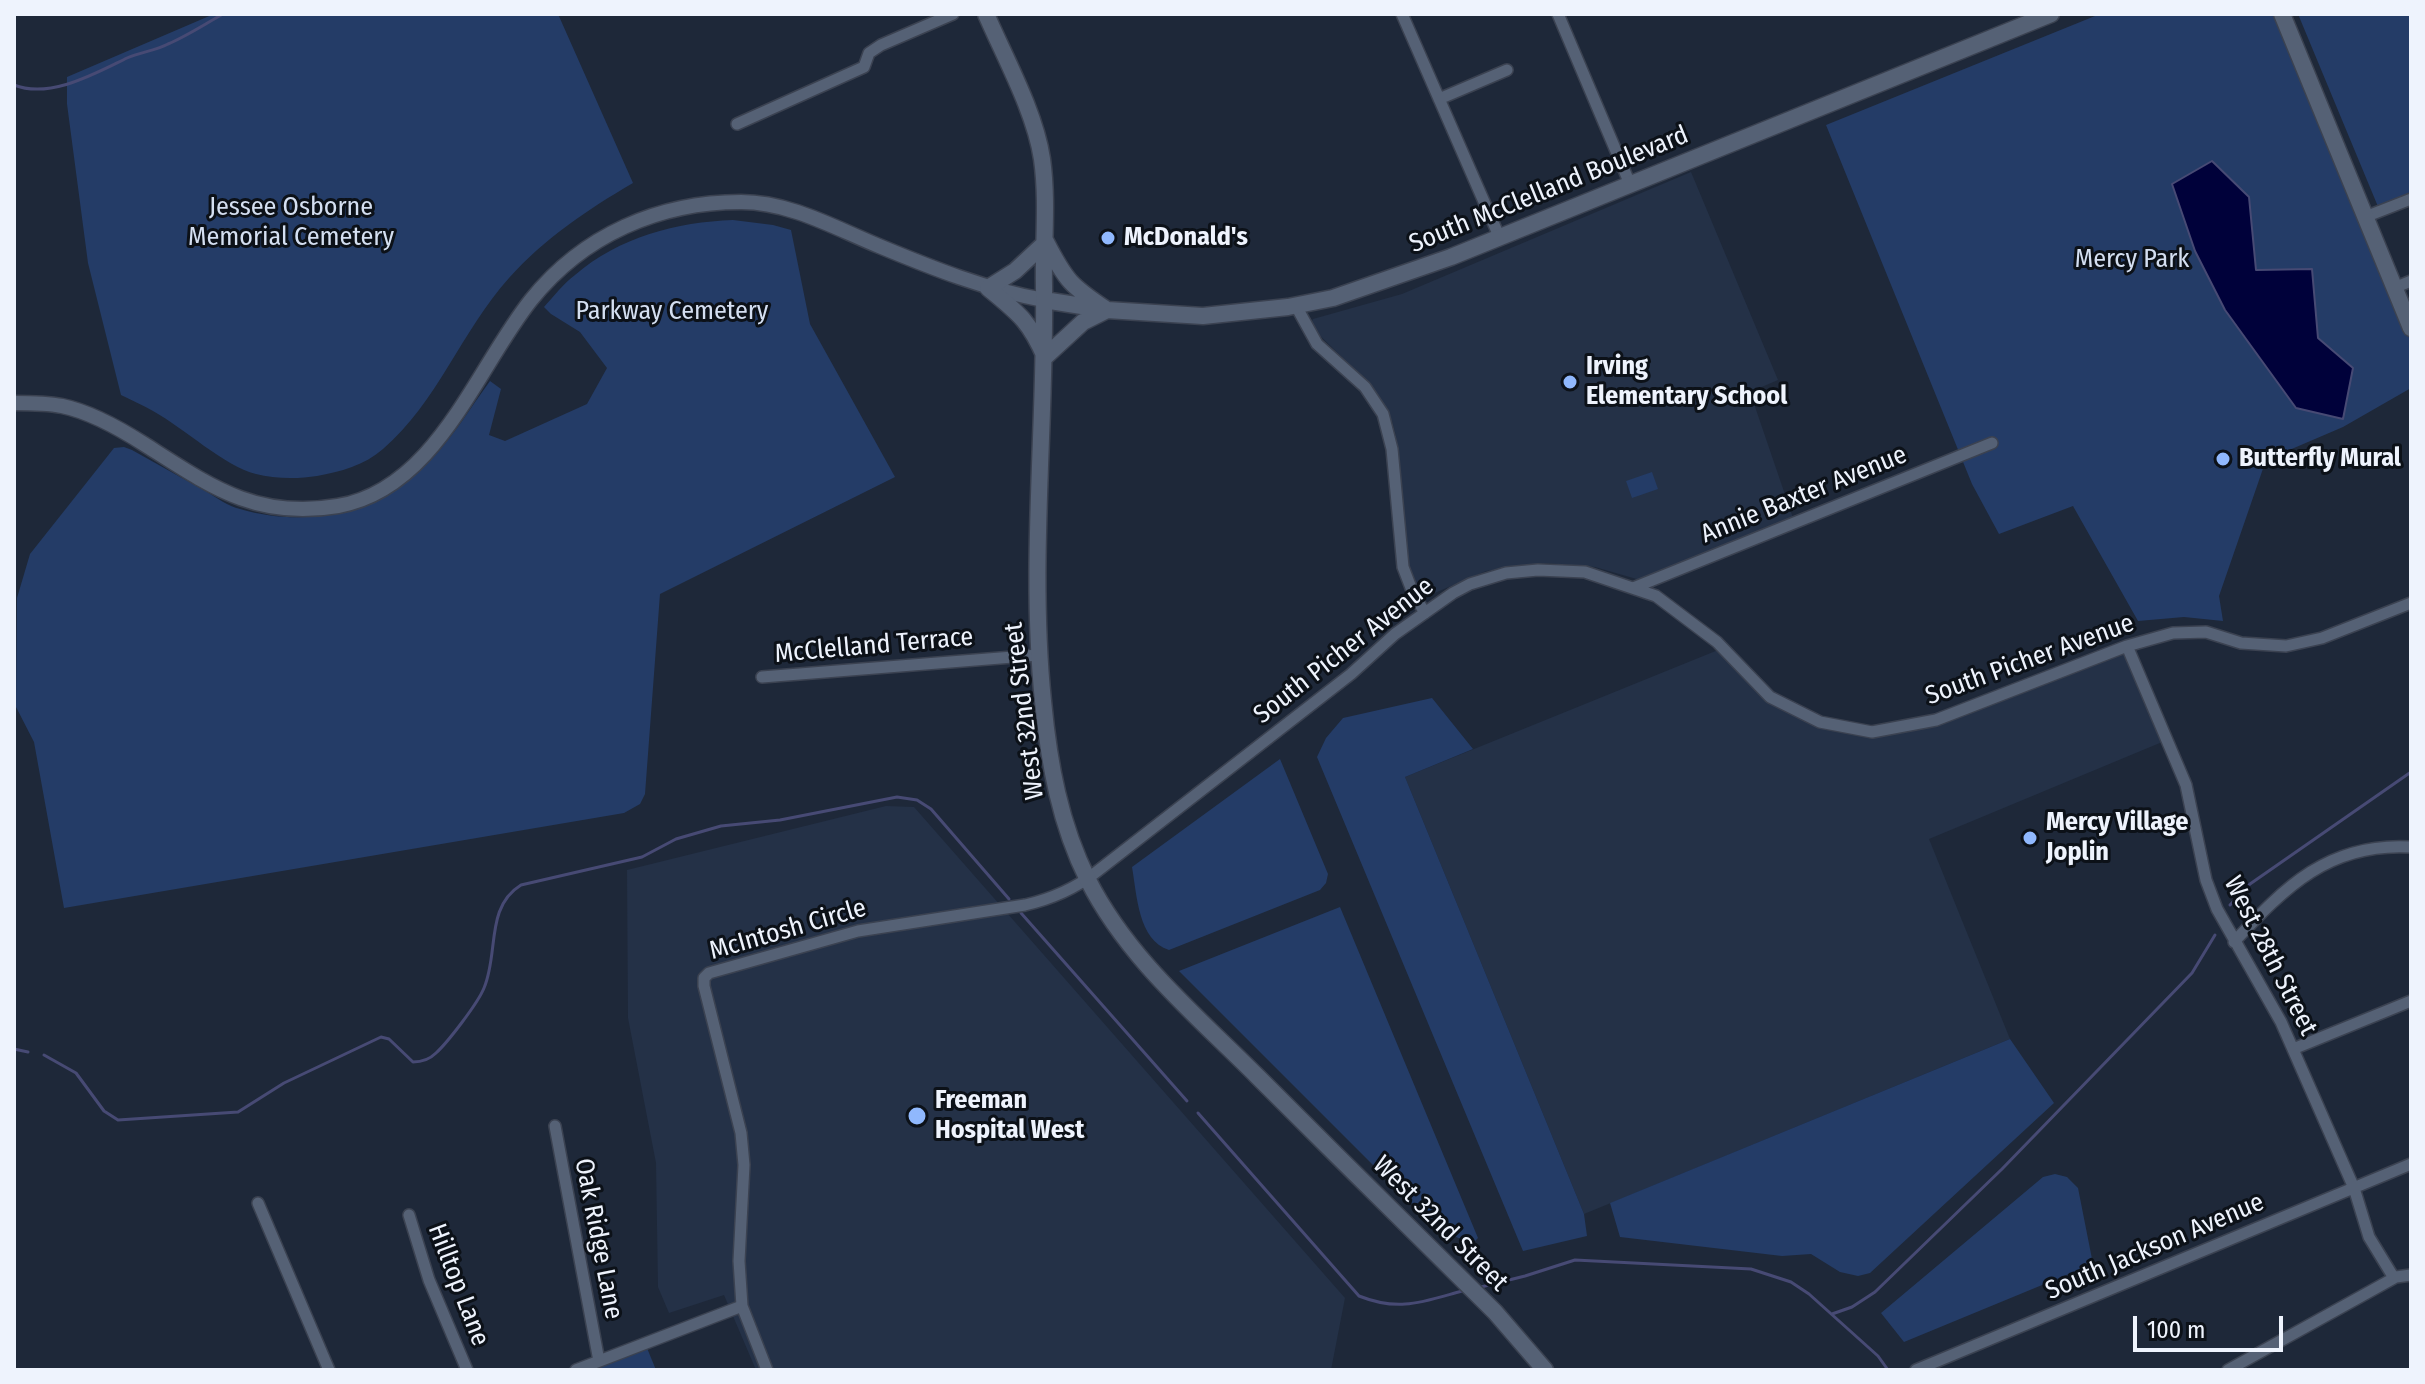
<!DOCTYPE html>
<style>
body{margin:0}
#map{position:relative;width:2425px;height:1384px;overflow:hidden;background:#1e2839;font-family:"Fira Sans Condensed",sans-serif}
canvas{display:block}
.frame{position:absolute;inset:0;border:16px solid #eef3fd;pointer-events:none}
.scale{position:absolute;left:2133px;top:1316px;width:150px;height:36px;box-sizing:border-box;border:4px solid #eef3fd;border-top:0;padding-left:10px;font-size:24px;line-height:28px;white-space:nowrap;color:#eef3fd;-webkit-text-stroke:6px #0c1118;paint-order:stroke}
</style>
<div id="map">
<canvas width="2425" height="1384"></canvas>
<div class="frame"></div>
<div class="scale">100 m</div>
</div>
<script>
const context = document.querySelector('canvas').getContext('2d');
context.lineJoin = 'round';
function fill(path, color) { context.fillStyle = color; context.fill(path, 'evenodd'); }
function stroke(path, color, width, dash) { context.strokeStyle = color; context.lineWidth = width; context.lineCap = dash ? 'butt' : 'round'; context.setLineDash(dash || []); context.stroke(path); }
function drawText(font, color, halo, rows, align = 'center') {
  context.font = font + ' "Fira Sans Condensed",sans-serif'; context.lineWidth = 6; context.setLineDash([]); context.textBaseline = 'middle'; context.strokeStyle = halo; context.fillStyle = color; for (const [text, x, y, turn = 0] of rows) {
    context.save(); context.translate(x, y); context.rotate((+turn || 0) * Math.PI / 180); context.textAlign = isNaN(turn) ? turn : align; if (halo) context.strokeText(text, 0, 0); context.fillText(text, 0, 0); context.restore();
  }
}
const built = new Path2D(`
 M 1691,172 L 1778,380 L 1750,392 L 1793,518 L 1640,580 L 1595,567 L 1546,563 L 1486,571 L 1430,595 L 1420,591 L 1407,566 L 1396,436 L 1392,421 L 1371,385 L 1315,331 L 1311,323 L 1313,319 L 1402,294 Z
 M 2127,646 L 2167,740 L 1929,839 L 2010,1039 L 1584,1214 L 1405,777 L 1723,648 L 1770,697 L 1820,722 L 1872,732 L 1936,720 Z
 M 886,806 L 914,807 L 1345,1298 L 1331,1370 L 756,1370 L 724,1295 L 669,1313 L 658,1287 L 656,1163 L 628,1018 L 627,870 Z`);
const green = new Path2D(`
 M 214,14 L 558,14 L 633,183 C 587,210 545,238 509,278 C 462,330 437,403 383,449 C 365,465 340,472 317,476 C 299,479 274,479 256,474 C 224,466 184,428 153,411 C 143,405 131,400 121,395 L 88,263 L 67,104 L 67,77 Z
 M 2100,14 L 2282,14 L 2411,327 L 2411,388 L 2343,427 L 2266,460 L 2219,596 L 2223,621 L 2184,617 L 2138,621 L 2073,506 L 1999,534 L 1972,484 L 1826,125 Z
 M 2298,14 L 2411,14 L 2411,196 L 2379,209 Z
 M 733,220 L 773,225 L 791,230 L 810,324 L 895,477 L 660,594 L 645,794 L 640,804 L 624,813 L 64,908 L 34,742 L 16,707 L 17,598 L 30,554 L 114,448 L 124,447 L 132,450 C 157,464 182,478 207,492 C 217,498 228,506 240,509 C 309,529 382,513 431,460 C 453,437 471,407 490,381 L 501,389 L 489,435 L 505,441 L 587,404 L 607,368 L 580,332 L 551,314 L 544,307 C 554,296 563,284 575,275 C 619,237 677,222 733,220 Z
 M 1652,472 L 1658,489 L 1632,498 L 1626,481 Z
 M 1432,698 L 1473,749 L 1405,777 L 1584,1214 L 1587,1236 L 1523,1251 L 1317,757 L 1326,738 L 1343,718 Z
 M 1280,759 L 1328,874 L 1326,883 L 1320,890 L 1169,950 C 1138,940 1137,895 1132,867 Z
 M 1340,907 L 1478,1238 L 1472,1244 L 1436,1228 L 1179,971 Z
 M 2010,1039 L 2054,1103 L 1870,1273 L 1858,1276 L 1840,1272 L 1811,1254 L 1782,1256 L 1620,1237 L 1610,1203 Z
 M 2055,1174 L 2067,1177 L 2078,1188 L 2093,1264 L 1904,1342 L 1881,1313 L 2043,1177 Z
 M 647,1348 L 656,1370 L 593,1370 Z`);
const water = new Path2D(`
 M 2212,161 L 2249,197 L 2256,270 L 2312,269 L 2318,338 L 2353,368 L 2343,419 L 2296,408 L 2225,310 L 2195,251 L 2172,184 Z`);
const stream = new Path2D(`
 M 14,85 C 50,99 94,74 127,58 C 140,52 155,51 168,44 C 187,36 205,24 223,14
 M 2230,905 L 2250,884 L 2411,772
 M 1021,913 L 1187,1101
 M 14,1049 L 28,1052
 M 44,1055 L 76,1073 L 104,1111 L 118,1120 L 238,1112 L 284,1083 L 381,1037 L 389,1039 L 413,1062 C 421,1062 429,1060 436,1053 C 448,1042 478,1003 484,988 C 499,953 485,907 521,885 L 642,857 L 676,839 L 721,826 L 780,820 L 897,797 L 917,800 L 931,809 L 1009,899
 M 1198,1113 L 1359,1296 C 1399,1312 1422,1302 1462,1291
 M 1481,1287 L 1525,1276 L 1575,1260 L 1751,1269 L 1791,1282 L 1809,1294 L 1878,1356 L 1888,1370
 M 1832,1314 L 1852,1307 L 1875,1292 L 2002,1169 L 2192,973 L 2215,935`);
const minor = new Path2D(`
 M 1402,14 L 1499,236
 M 1558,14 L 1630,184
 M 1439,99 L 1507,70
 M 737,124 L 864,67 L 869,53 L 881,45 L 953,14
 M 2365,217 L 2411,199
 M 2394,288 L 2411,281
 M 1296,306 L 1317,344 L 1365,387 L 1383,414 L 1392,449 L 1403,567 L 1413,593 L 1425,613
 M 1633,588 L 1992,443
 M 2127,646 L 2186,785 L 2206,880 L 2217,909 L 2281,1022 L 2354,1188 L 2369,1237 L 2394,1278
 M 762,677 L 1038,655
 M 2234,942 C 2285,887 2329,842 2411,847
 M 2293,1049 L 2411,1001
 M 555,1126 L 599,1361
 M 258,1203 L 329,1370
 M 409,1215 L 429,1280 L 467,1370
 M 576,1370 L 742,1306
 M 767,1370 L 742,1306 L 739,1261 L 744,1165 L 741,1133 L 704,986 L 704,978 L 709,973 L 858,931 L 1025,905 C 1051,899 1073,890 1095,873 L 1351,674 L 1395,634 L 1453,593 L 1470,584 L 1506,573 L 1538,570 L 1585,572 L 1656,596 L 1717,642 L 1770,697 L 1820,722 L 1872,732 L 1936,720 L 2127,646 L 2173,633 L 2206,632 L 2241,643 L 2286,646 L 2322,638 L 2411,603
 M 1916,1370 L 2411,1164
 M 2228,1370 L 2396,1277 L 2411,1275`);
const tertiary = new Path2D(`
 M 14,403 C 30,403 46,403 62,406 C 91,412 119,428 144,444 C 210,486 256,520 338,506 C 436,489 476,369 531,300 C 583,235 659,202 741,202 C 790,202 835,228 879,246 C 932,268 987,290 1044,300`);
const secondary = new Path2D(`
 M 986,14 C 1005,58 1035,112 1042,159 C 1048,202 1043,243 1044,286 C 1046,425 1029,563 1043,701 C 1049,764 1060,824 1088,880 C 1128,959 1196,1015 1257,1076 C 1336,1155 1416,1234 1495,1312 L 1545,1370
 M 2282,14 L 2411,328
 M 1046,242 C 1066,281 1071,286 1107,310 L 1083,322 L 1045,357 C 1029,320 1018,313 988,288 L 1015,271 Z
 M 1044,300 L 1107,310 L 1203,316 L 1288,307 L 1333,298 L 1451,257 L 2051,14`);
const markers = [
 [1108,238,8,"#90b8fd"],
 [1570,382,8,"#90b8fd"],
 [2223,459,8,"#90b8fd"],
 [2030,838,8,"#90b8fd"],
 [917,1116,10,"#90b8fd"]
];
const streetNames = [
 ["South McClelland Boulevard",1549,190,-22],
 ["Annie Baxter Avenue",1804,495,-22],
 ["McClelland Terrace",874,646,-5],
 ["South Picher Avenue",1344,651,-38],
 ["South Picher Avenue",2030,660,-20],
 ["West 32nd Street",1025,711,-97],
 ["McIntosh Circle",788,930,-16],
 ["West 28th Street",2270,956,63],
 ["West 32nd Street",1440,1224,45],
 ["Oak Ridge Lane",598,1239,79],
 ["South Jackson Avenue",2155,1247,-23],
 ["Hilltop Lane",458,1285,69]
];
const parkNames = [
 ["Jessee Osborne",291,208],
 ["Memorial Cemetery",291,238],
 ["Mercy Park",2132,260],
 ["Parkway Cemetery",672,312]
];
const poiNames = [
 ["McDonald's",1124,238],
 ["Irving",1586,367],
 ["Elementary School",1586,397],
 ["Butterfly Mural",2239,459],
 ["Mercy Village",2046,823],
 ["Joplin",2046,853],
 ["Freeman",935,1101],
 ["Hospital West",935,1131]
];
fill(built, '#243147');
fill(green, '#243c67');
fill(water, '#00013a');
stroke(water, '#474a74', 2);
stroke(stream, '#474a74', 3);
stroke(minor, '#3b4251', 14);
stroke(tertiary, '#3b4251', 17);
stroke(secondary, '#3b4251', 19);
stroke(minor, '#556175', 11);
stroke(tertiary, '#556175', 14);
stroke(secondary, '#556175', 16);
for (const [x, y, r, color] of markers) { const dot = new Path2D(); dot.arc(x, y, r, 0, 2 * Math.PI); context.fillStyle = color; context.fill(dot); stroke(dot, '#0c1118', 3); }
drawText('26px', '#eef3fd', '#0c1118', streetNames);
drawText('26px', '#d4dff1', '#0c1118', parkNames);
drawText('bold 26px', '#eef3fd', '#0c1118', poiNames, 'left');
</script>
